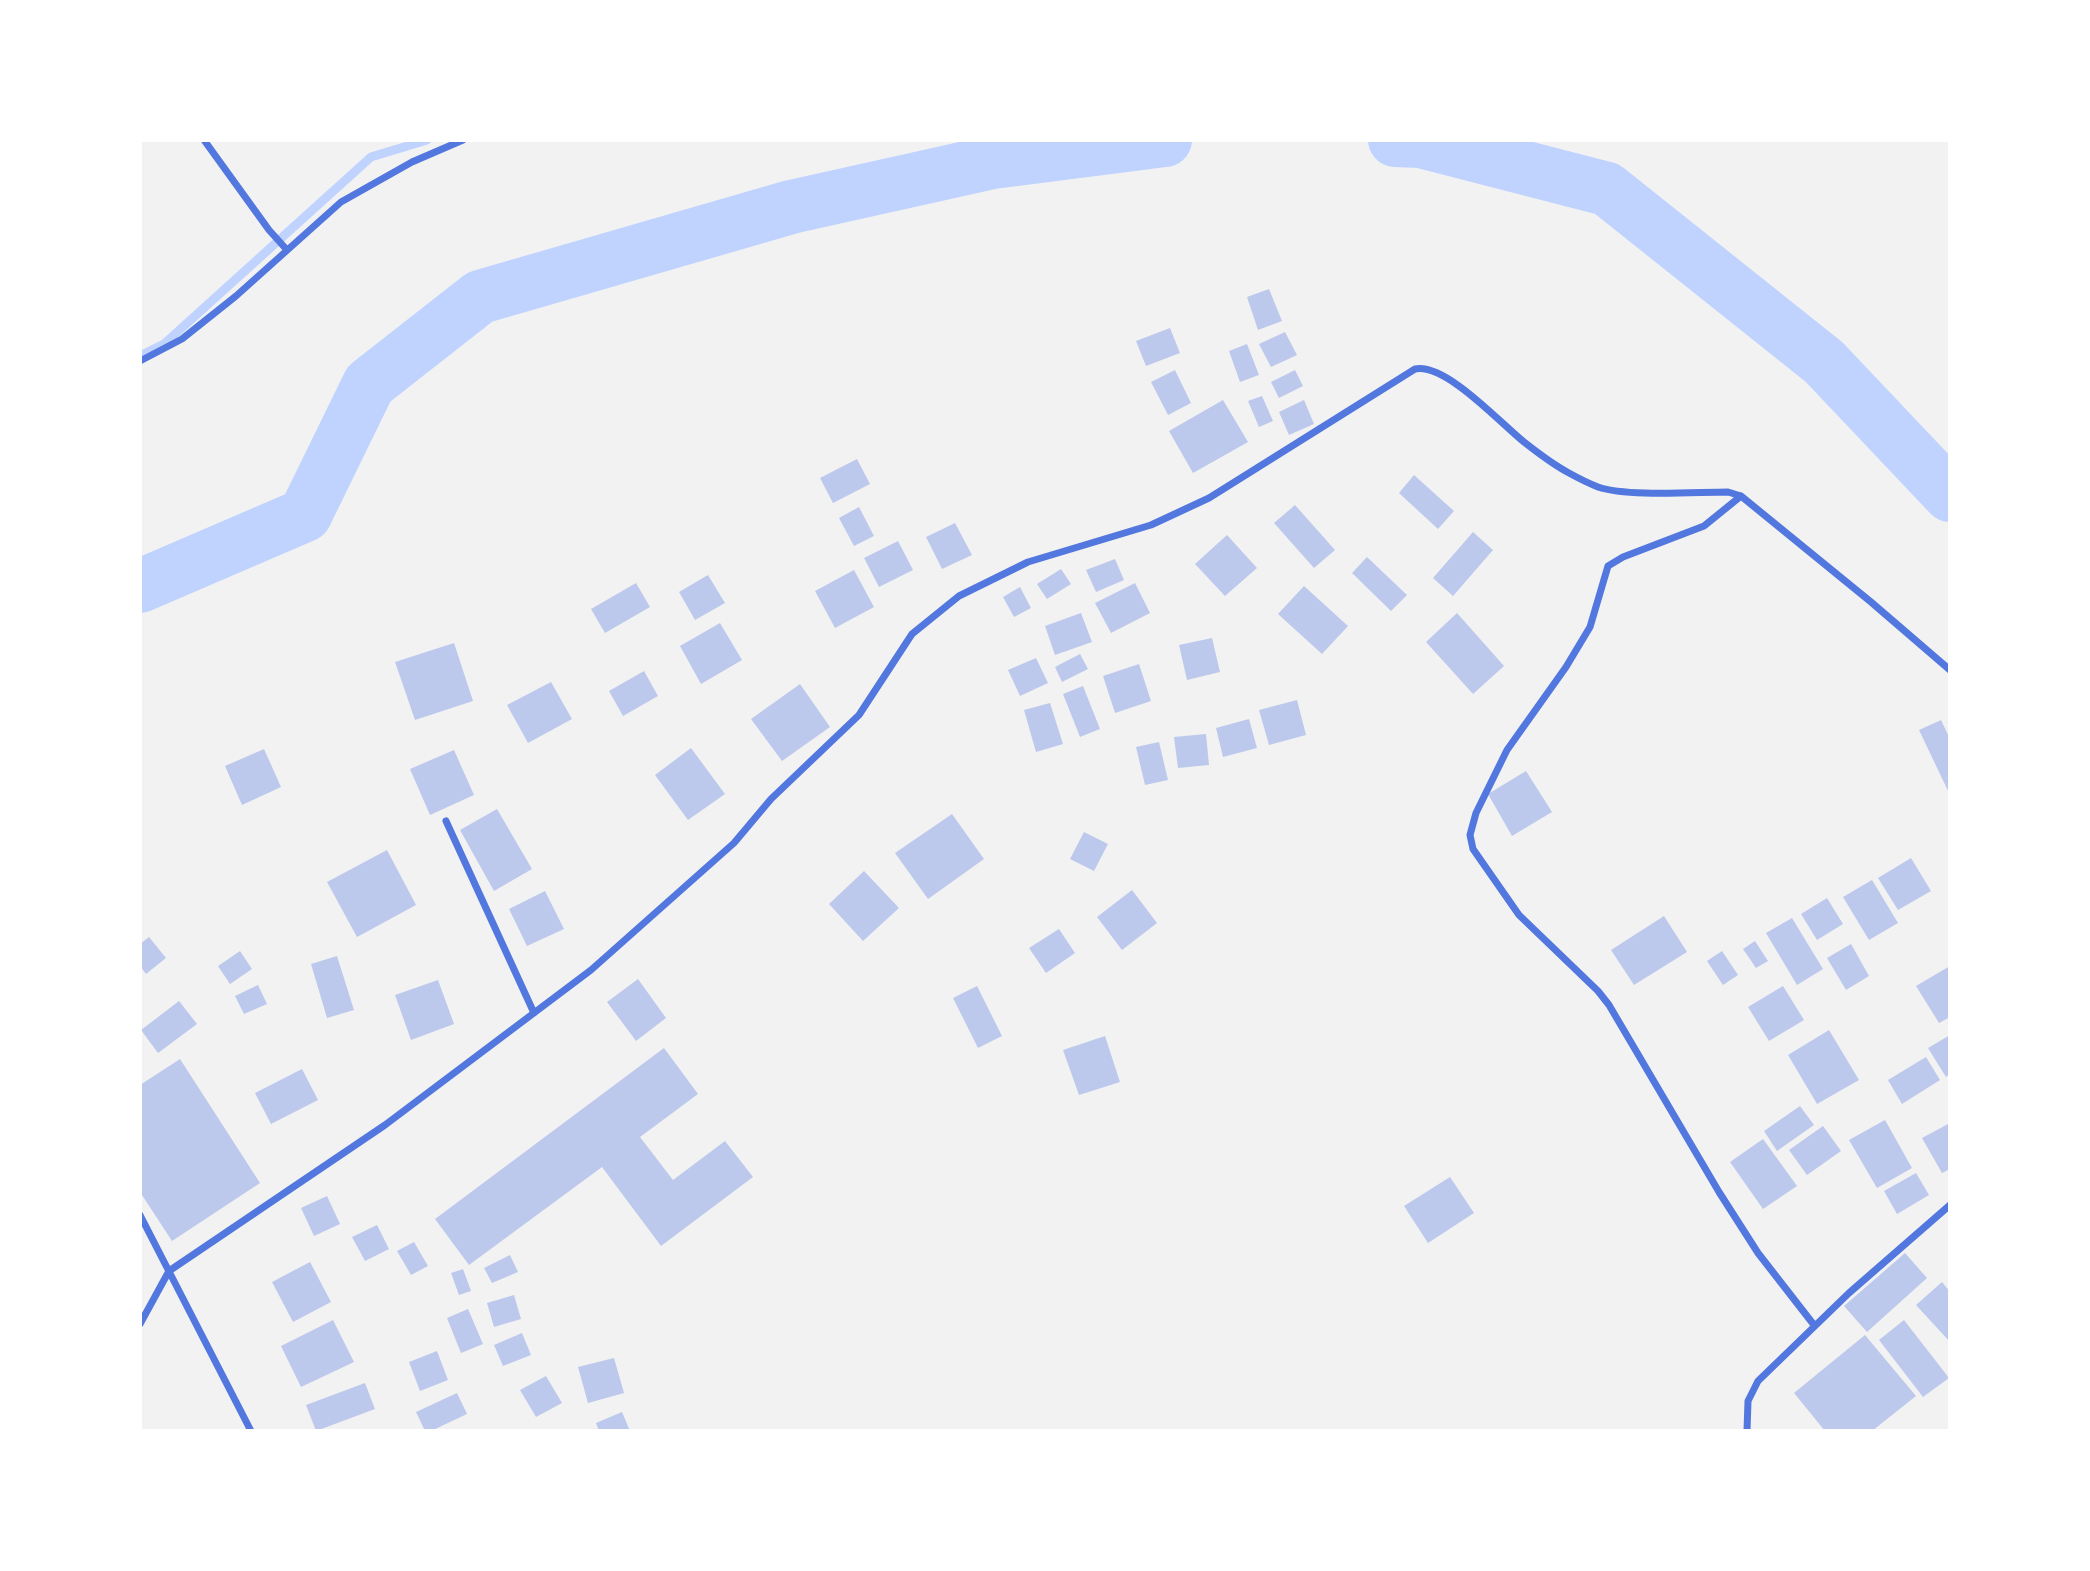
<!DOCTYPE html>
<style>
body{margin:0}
#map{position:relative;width:2090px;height:1571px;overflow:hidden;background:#f2f2f2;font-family:"Times New Roman",serif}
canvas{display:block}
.frame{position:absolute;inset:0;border:142px solid #fff;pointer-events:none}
</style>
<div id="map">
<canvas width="2090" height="1571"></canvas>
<div class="frame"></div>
</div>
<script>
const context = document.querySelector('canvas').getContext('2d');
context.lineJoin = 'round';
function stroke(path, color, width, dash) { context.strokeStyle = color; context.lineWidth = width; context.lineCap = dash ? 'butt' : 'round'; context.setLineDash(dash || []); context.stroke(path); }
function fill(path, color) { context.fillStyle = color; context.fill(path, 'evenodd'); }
const stream = new Path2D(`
 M 140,356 L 164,344 L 371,157 L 427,140`);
const river = new Path2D(`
 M 1395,140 L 1421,141 L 1607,189 L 1824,362 L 1950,495
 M 140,586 L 305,515 L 369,384 L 480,297 L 791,207 L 993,162 L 1165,140`);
const building = new Path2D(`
 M 1269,289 L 1282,321 L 1258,330 L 1247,297 Z
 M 1170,328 L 1180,353 L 1146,366 L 1136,341 Z
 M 1285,332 L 1297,355 L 1271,367 L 1259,344 Z
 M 1247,344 L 1259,375 L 1240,382 L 1229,351 Z
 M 1175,370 L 1191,403 L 1168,415 L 1151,382 Z
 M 1295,370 L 1303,386 L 1279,398 L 1271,382 Z
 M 1262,396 L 1273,421 L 1259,427 L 1248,401 Z
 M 1223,400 L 1248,442 L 1193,473 L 1169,431 Z
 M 1304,400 L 1314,424 L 1289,435 L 1279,412 Z
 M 857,459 L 870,484 L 833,503 L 820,478 Z
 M 1414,475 L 1454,511 L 1438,529 L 1399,493 Z
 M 1295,505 L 1335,550 L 1314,568 L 1274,523 Z
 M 859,507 L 874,536 L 854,546 L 839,518 Z
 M 955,523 L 972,555 L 942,569 L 926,537 Z
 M 1473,532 L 1493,550 L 1453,596 L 1433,578 Z
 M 1227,535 L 1257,568 L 1225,596 L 1195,564 Z
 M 898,541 L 913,570 L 879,587 L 864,558 Z
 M 1367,557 L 1407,595 L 1391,611 L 1352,573 Z
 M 1115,559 L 1124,580 L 1096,592 L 1086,570 Z
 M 1061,569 L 1071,584 L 1047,599 L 1037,584 Z
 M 854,570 L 874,607 L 835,628 L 815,591 Z
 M 708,575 L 725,603 L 695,620 L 679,592 Z
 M 636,583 L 650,607 L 605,633 L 591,609 Z
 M 1135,583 L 1150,613 L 1111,633 L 1095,603 Z
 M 1304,586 L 1348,626 L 1322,654 L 1278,614 Z
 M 1020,587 L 1031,608 L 1014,617 L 1003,597 Z
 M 1081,613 L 1092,642 L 1055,655 L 1045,626 Z
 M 1457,613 L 1504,666 L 1473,694 L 1426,642 Z
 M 720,623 L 742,660 L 701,684 L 680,646 Z
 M 1212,638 L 1220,672 L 1187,680 L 1179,645 Z
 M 454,643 L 473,701 L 415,720 L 395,662 Z
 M 1080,654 L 1088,669 L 1062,682 L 1055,667 Z
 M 1036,658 L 1048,683 L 1020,696 L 1008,670 Z
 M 1139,664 L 1151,701 L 1115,713 L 1103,676 Z
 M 644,671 L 658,696 L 623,716 L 609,691 Z
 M 551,682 L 572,719 L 528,743 L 507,705 Z
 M 800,684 L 830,727 L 782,761 L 751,719 Z
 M 1083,686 L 1100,729 L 1080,737 L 1063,694 Z
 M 1297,700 L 1306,735 L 1269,745 L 1259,710 Z
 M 1050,703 L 1063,744 L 1036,752 L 1024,710 Z
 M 1249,719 L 1257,748 L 1223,757 L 1216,728 Z
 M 1941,720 L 1950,739 L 1950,795 L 1919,730 Z
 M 1206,734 L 1209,765 L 1178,768 L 1174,737 Z
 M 1159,742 L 1168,780 L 1145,785 L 1136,747 Z
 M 691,748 L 725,794 L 688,820 L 655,775 Z
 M 264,749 L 281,787 L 242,805 L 225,766 Z
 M 454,750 L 474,795 L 430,815 L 410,769 Z
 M 1526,771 L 1552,812 L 1512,836 L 1488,794 Z
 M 497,809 L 532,869 L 494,891 L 460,830 Z
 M 952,814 L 984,859 L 928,899 L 895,853 Z
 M 1084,832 L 1108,844 L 1094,871 L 1070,859 Z
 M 387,850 L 416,905 L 357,937 L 327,882 Z
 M 1911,858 L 1931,891 L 1898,910 L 1878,878 Z
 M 864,871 L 899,908 L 863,941 L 829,904 Z
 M 1872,880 L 1898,923 L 1869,940 L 1843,897 Z
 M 1132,890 L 1157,923 L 1122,950 L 1097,917 Z
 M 545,891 L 564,929 L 527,946 L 509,909 Z
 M 1827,898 L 1843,924 L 1817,940 L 1801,914 Z
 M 1664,916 L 1687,952 L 1634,985 L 1611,950 Z
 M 1792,918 L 1823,969 L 1797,985 L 1766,933 Z
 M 1059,929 L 1075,953 L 1046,973 L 1029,948 Z
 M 149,937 L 166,958 L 146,974 L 140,966 L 140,944 Z
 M 1755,941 L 1768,961 L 1756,968 L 1743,949 Z
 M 1851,944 L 1869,976 L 1846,990 L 1827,958 Z
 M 240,951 L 252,969 L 230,984 L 218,966 Z
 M 1722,951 L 1738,975 L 1723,985 L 1707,961 Z
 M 337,956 L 354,1010 L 327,1018 L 311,964 Z
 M 1950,966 L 1950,1017 L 1939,1023 L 1916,986 Z
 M 638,979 L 666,1018 L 636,1041 L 607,1002 Z
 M 438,980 L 454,1024 L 411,1040 L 395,995 Z
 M 258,985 L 267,1004 L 244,1014 L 235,996 Z
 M 977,986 L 1002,1036 L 978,1048 L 953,998 Z
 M 1783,986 L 1804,1020 L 1769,1041 L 1748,1007 Z
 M 179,1001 L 197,1024 L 158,1053 L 141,1030 Z
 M 1829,1030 L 1859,1080 L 1817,1104 L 1788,1055 Z
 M 1950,1035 L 1950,1074 L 1946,1077 L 1928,1048 Z
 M 1105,1036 L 1120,1082 L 1079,1095 L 1063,1050 Z
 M 664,1048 L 698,1094 L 640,1137 L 673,1180 L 725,1141 L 753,1177 L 661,1246 L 602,1167 L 469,1265 L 435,1219 Z
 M 1926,1057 L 1940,1080 L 1902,1104 L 1888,1080 Z
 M 180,1059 L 260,1183 L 172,1241 L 140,1192 L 140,1085 Z
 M 302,1069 L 318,1100 L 271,1124 L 255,1093 Z
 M 1800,1106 L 1814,1125 L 1777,1151 L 1764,1131 Z
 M 1885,1120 L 1912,1168 L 1877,1188 L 1849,1140 Z
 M 1950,1123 L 1950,1169 L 1942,1173 L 1922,1138 Z
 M 1823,1126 L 1841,1151 L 1807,1175 L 1789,1150 Z
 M 1763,1139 L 1797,1186 L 1763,1209 L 1730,1162 Z
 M 1916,1173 L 1929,1195 L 1897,1214 L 1884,1191 Z
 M 1450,1177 L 1474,1213 L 1428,1243 L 1404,1206 Z
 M 327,1196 L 340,1224 L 314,1236 L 301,1208 Z
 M 377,1225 L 389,1249 L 365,1261 L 352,1237 Z
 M 414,1242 L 428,1266 L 411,1275 L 397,1251 Z
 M 1905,1253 L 1927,1278 L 1867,1332 L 1844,1306 Z
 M 510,1255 L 518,1272 L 492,1283 L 484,1268 Z
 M 310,1262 L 331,1302 L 293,1322 L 272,1282 Z
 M 463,1269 L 471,1291 L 459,1295 L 451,1273 Z
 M 1942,1282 L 1950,1292 L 1950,1342 L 1916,1305 Z
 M 514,1295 L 521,1319 L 494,1327 L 487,1303 Z
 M 468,1309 L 483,1344 L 461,1353 L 447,1318 Z
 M 333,1320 L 354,1362 L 301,1387 L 281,1346 Z
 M 1904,1320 L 1949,1378 L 1923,1397 L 1879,1340 Z
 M 522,1333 L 531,1355 L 503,1366 L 494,1345 Z
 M 1865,1335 L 1916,1396 L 1872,1431 L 1825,1431 L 1794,1393 Z
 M 437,1351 L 448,1380 L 420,1391 L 409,1362 Z
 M 614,1358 L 624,1393 L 588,1403 L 578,1367 Z
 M 546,1376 L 562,1403 L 536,1417 L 520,1390 Z
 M 365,1383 L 375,1409 L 316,1431 L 306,1405 Z
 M 457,1393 L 467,1414 L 431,1431 L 425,1431 L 416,1412 Z
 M 622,1412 L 630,1431 L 599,1431 L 596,1423 Z`);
const minor = new Path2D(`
 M 204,140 L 269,230 L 287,250
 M 140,361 L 182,339 L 236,296 L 341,202 L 412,162 L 463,140
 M 1741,496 L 1704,526 L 1623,557 L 1608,566 L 1590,627 L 1566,667 L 1507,750 L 1476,813 L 1470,835 L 1473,849 L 1519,915 L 1598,991 L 1609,1005 L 1719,1192 L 1758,1253 L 1814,1325
 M 446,821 L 534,1013
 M 140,1215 L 251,1431
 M 140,1324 L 169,1271 L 385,1125 L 591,970 L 734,843 L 771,799 L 859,715 L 912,634 L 959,596 L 1028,562 L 1151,525 L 1209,498 L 1415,369 C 1446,363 1500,423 1524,442 C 1538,453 1554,465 1569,473 C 1578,478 1588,483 1598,487 C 1627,497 1695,492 1728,492 L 1741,496 L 1871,602 L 1950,670
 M 1747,1431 L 1748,1401 L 1758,1381 L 1849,1293 L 1950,1205`);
stroke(stream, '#bfd3fe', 9);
stroke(river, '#bfd3fe', 54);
fill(building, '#bdc9ec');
stroke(minor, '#5277de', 7);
</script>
